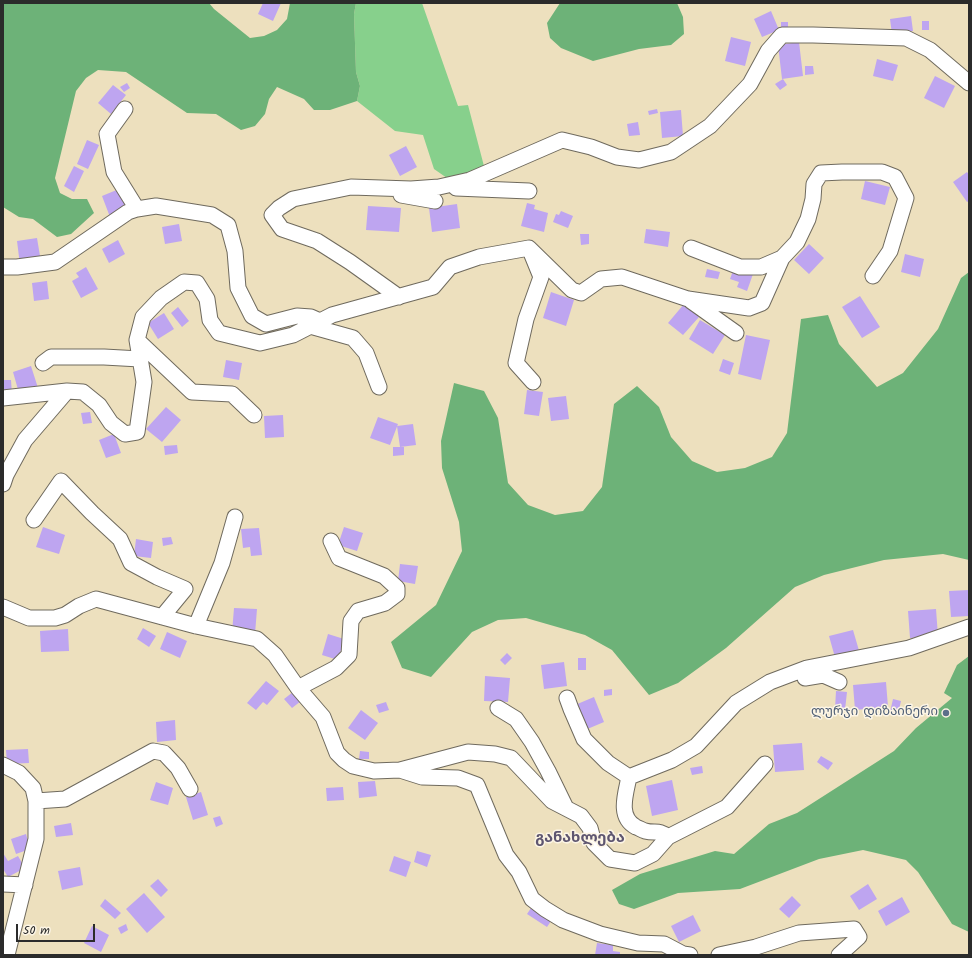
<!DOCTYPE html>
<meta charset="utf-8">
<style>
body{margin:0}
#map{position:relative;width:972px;height:958px;overflow:hidden;background:#ede0be;font-family:Kalam,sans-serif}
canvas{display:block}
.frame{position:absolute;inset:0;border:4px solid #2b2b2b;pointer-events:none}
.scale{position:absolute;left:16px;top:924px;width:79px;height:18px;box-sizing:border-box;border:2px solid #2b2b2b;border-top:0;padding-left:5px;font-size:12px;line-height:14px;white-space:nowrap;color:#2b2b2b;-webkit-text-stroke:3px #fcf5e5;paint-order:stroke}
</style>
<div id="map">
<canvas width="972" height="958"></canvas>
<div class="frame"></div>
<div class="scale">50 m</div>
</div>
<script>
const c = document.querySelector('canvas').getContext('2d');
c.lineJoin = 'round';
function fill(path, color) { c.fillStyle = color; c.fill(path, 'evenodd'); }
function strokePath(path, color, width, dash) { c.strokeStyle = color; c.lineWidth = width; c.lineCap = dash ? 'butt' : 'round'; c.setLineDash(dash || []); c.stroke(path); }
function label(font, color, halo, rows, align = 'center') {
  c.font = font + ' Kalam,"Noto Sans Georgian",sans-serif'; c.lineWidth = 3; c.setLineDash([]); c.textBaseline = 'middle'; c.strokeStyle = halo; c.fillStyle = color; for (const [text, x, y, turn = 0] of rows) {
    c.save(); c.translate(x, y); c.rotate((+turn || 0) * Math.PI / 180); c.textAlign = isNaN(turn) ? turn : align; if (halo) c.strokeText(text, 0, 0); c.fillText(text, 0, 0); c.restore();
  }
}
fill(new Path2D(`
 M356 3H422L458 106 468 105 490 189 470 194 434 169 423 135 395 131 357 101 360 86 356 72 354 14Z`), '#87d08c');
fill(new Path2D(`
 M3 3H209L214 9 250 38 264 36 277 30 287 19 290 3H356L354 14 356 72 360 86 357 101 330 110H314L304 99 277 87 269 99 265 114 255 126 241 130 216 114 187 113 126 72 98 70 86 78 76 91 55 178 60 193 72 199H87L94 213 71 234 57 237 33 219 19 217 3 207Z
 M560 3H677L683 17 684 34 671 45 639 49 593 61 561 48 550 38 547 23Z
 M969 272V560L943 554 884 560 824 575 795 587 726 648 678 683 649 695 612 650 585 635 526 618 498 620 472 632 431 677 402 668 391 642 436 605 462 551 459 522 442 468 441 441 454 383 484 391 498 418 508 483 528 505 555 515 583 511 602 487 614 404 637 386 659 407 671 437 692 461 717 472 745 468 772 457 787 433 801 319 828 315 839 344 877 387 903 373 938 329 961 278Z
 M969 656V932L952 924 918 872 906 860 863 850 819 859 740 889 678 893 634 909 619 904 612 890 640 874 715 851 734 854 769 824 797 813 894 751 916 728 952 698 944 693 957 665Z`), '#6db278');
fill(new Path2D(`
 M263 3H281L273 21 258 14Z
 M771 11 779 30 762 37 754 19Z
 M911 16 913 31 892 34 890 19Z
 M922 21H929V30H922Z
 M781 22H788V30H781Z
 M731 37 751 42 745 66 725 61Z
 M799 42 803 76 782 79 778 45Z
 M877 59 898 65 893 81 873 76Z
 M805 66H813L814 74 805 75Z
 M935 76 955 86 944 108 924 98Z
 M783 79 787 85 780 90 775 84Z
 M127 83 130 88 124 92 120 87Z
 M113 85 126 95 111 114 98 103Z
 M657 109 658 113 649 115 648 111Z
 M681 110 683 136 662 138 660 112Z
 M638 122 640 135 629 136 627 124Z
 M87 140 99 145 88 169 77 164Z
 M406 146 417 167 400 176 389 155Z
 M74 166 84 171 74 192 64 186Z
 M967 172 969 175V201L967 202 953 182Z
 M865 181 890 187 885 205 861 199Z
 M119 189 128 209 110 217 102 196Z
 M527 203 535 205 534 209 548 213 544 232 521 226Z
 M457 204 460 228 432 232 429 208Z
 M368 206 401 208 399 232 366 230Z
 M561 211 573 216 568 228 553 222 556 214 559 215Z
 M179 224 182 241 165 244 162 227Z
 M646 229 670 232 668 247 644 243Z
 M580 234H589V244L581 245Z
 M37 238 41 262 20 265 17 241Z
 M118 240 125 254 109 263 102 249Z
 M809 244 824 258 809 274 794 260Z
 M905 254 924 259 920 277 901 272Z
 M86 267 98 289 81 298 72 281 79 277 76 273Z
 M734 268 753 274 747 291 737 287 739 282 730 279Z
 M707 269 720 272 718 279 705 277Z
 M47 281 49 299 34 301 32 283Z
 M551 292 574 300 566 326 543 318Z
 M860 296 880 327 862 338 842 307Z
 M684 304 699 317 683 335 668 323Z
 M178 307 189 321 182 327 171 313Z
 M164 313 174 329 158 339 148 323Z
 M700 320 725 335 713 354 689 339Z
 M746 335 770 340 761 380 738 374Z
 M723 359 734 363 730 375 719 371Z
 M226 360 242 363 239 380 223 377Z
 M31 366 38 388 19 393 13 372Z
 M3 380H11L12 395 3 396Z
 M527 390 543 392 539 416 524 414Z
 M566 396 569 419 551 421 548 398Z
 M166 407 181 420 162 442 146 429Z
 M90 412 92 423 83 424 81 413Z
 M283 415 284 437 265 438 264 416Z
 M378 417 398 424 390 445 370 438Z
 M413 424 416 445 400 447 397 426Z
 M114 434 121 453 106 458 99 440Z
 M177 445 178 453 165 455 164 446Z
 M393 447H404V455L393 456Z
 M43 527 65 535 59 554 36 547Z
 M344 527 363 533 357 551 338 545Z
 M259 528 262 555 251 556 250 547 243 548 241 529Z
 M171 537 173 544 163 546 162 538Z
 M136 539 153 542 151 558 134 556Z
 M400 564 418 566 415 584 398 581Z
 M969 590V616L951 617 949 591Z
 M234 608 257 609 255 634 232 633Z
 M936 609 938 636 910 638 908 611Z
 M143 628 156 636 149 647 137 639Z
 M68 629 69 651 41 652 40 631Z
 M853 630 860 654 836 661 829 636Z
 M167 632 187 641 180 658 160 649Z
 M328 634 344 639 338 660 322 655Z
 M507 653 512 658 505 665 500 660Z
 M578 658H586V670H578Z
 M564 662 567 686 544 689 541 665Z
 M485 676 510 678 508 702 484 701Z
 M266 681 279 691 267 705 263 702 256 710 247 703Z
 M886 682 888 707 855 710 853 685Z
 M612 689V695L604 696V690Z
 M836 691 847 692 845 710 835 709Z
 M293 692 301 701 292 708 284 699Z
 M594 697 604 722 585 730 575 705Z
 M893 699 901 701 898 714 890 712Z
 M386 702 389 710 379 713 376 705Z
 M361 710 378 723 365 740 348 728Z
 M175 720 176 740 157 742 156 722Z
 M802 743 804 770 775 772 773 745Z
 M28 749 29 763 7 764 6 750Z
 M360 751 369 752V759H359Z
 M821 756 833 763 828 770 817 762Z
 M702 766 703 773 692 775 690 768Z
 M672 780 678 810 652 816 646 786Z
 M375 781 377 796 359 798 358 782Z
 M156 782 173 788 168 805 150 800Z
 M343 787 344 800 327 801 326 788Z
 M201 792 208 815 193 820 186 797Z
 M220 816 223 824 216 827 213 818Z
 M71 823 73 835 56 837 54 826Z
 M26 834 30 849 16 854 11 839Z
 M417 851 431 855 427 867 414 862Z
 M3 853 8 861 18 856 25 868 8 877 3 869Z
 M394 856 411 862 406 877 389 871Z
 M80 867 83 885 62 890 58 871Z
 M158 879 168 890 161 897 150 886Z
 M868 884 877 899 859 910 850 896Z
 M144 893 165 917 147 933 126 909Z
 M792 896 801 905 789 918 779 909Z
 M902 897 910 912 886 926 878 911Z
 M105 899 121 913 115 919 100 906Z
 M535 902 555 915 547 927 527 914Z
 M693 915 701 931 679 942 671 926Z
 M126 924 128 930 121 934 118 928Z
 M92 926 109 935 101 952 84 943Z
 M597 943 613 945V951L620 952V955H595Z`), '#bea5f0');
const minor = new Path2D(`
 M125 109 107 134 114 172 137 209
 M456 188 529 191
 M401 195 435 201
 M691 248 740 267H761L782 258 797 242 808 219 813 199 814 184 821 173 842 172H882L895 177 906 198 890 251 873 276
 M532 255 541 277 526 319 516 363 533 382
 M3 267H17L55 262 128 212 137 209 156 206 212 215 228 225 235 251 238 288 252 316 266 324 297 316 311 317 320 321
 M399 297 350 262 317 241 282 229 272 215 279 208 293 199 351 187 411 189 439 187 470 180 562 140 591 147 617 157 639 160 671 152 710 126 750 84 768 51 782 35H813L906 38 930 50 969 83
 M691 301 736 333
 M310 326 353 338 366 353 379 387
 M137 340 192 392 232 394 254 415
 M43 363 51 357H104L140 359
 M3 398 67 391
 M3 484 6 475 25 440 67 391 83 392 99 405 111 423 125 434 137 432 144 382 137 340 143 317 161 298 184 282 197 283 207 299 210 320 219 333 260 343 293 335 332 315 433 287 450 267 479 257 529 248 572 290 581 293 601 279 622 277 688 299 749 308 762 303 782 258
 M34 520 61 481 92 513 120 539 131 563 157 577 185 589 162 617
 M3 607 29 618H55L65 615 79 606 96 599 196 626 257 639 275 655 298 688 323 717 337 753 344 760 353 766 374 771 400 770 468 752 495 754 511 758 552 801 581 816 590 828 594 843 610 859 635 863 653 854 668 837 727 807 765 764
 M196 626 222 563 235 517
 M805 678 823 675 839 682
 M298 688 336 668 349 655 351 621 358 611 385 603 397 594V588L384 576 339 558 331 541
 M567 698 571 709 584 739 608 763 629 777
 M498 708 516 719 532 742 548 771 566 808
 M3 765 19 773 33 788 36 801V839L7 955
 M400 770 422 777 458 778 477 785 506 855 519 872 532 899 545 909 563 920 600 934 638 943 664 944 683 954 690 955
 M36 801 65 799 153 751 164 753 178 768 190 789
 M668 837C658 829 656 834 645 831 642 830 639 828 636 827 617 817 626 793 629 777L672 760 696 746 736 703 770 682 807 668 909 648 969 627
 M3 884 25 885
 M719 955 756 947 799 933 854 929 859 937 839 955`);
strokePath(minor, '#6f6a5e', 17);
strokePath(minor, '#fff', 15);
for (const [x, y, r, color] of [
 [946,713,4,"#5c6f8a"]
]) { const dot = new Path2D(); dot.arc(x, y, r, 0, 2 * Math.PI); c.fillStyle = color; c.fill(dot); strokePath(dot, '#fcf5e5', 1.5); }
label('13px', '#4e5e75', '#fcf5e5', [
 ["ლურჯი დიზაინერი",938,713]
], 'right');
label('bold 15px', '#5e5670', '#fcf5e5', [
 ["განახლება",580,839]
]);
</script>
